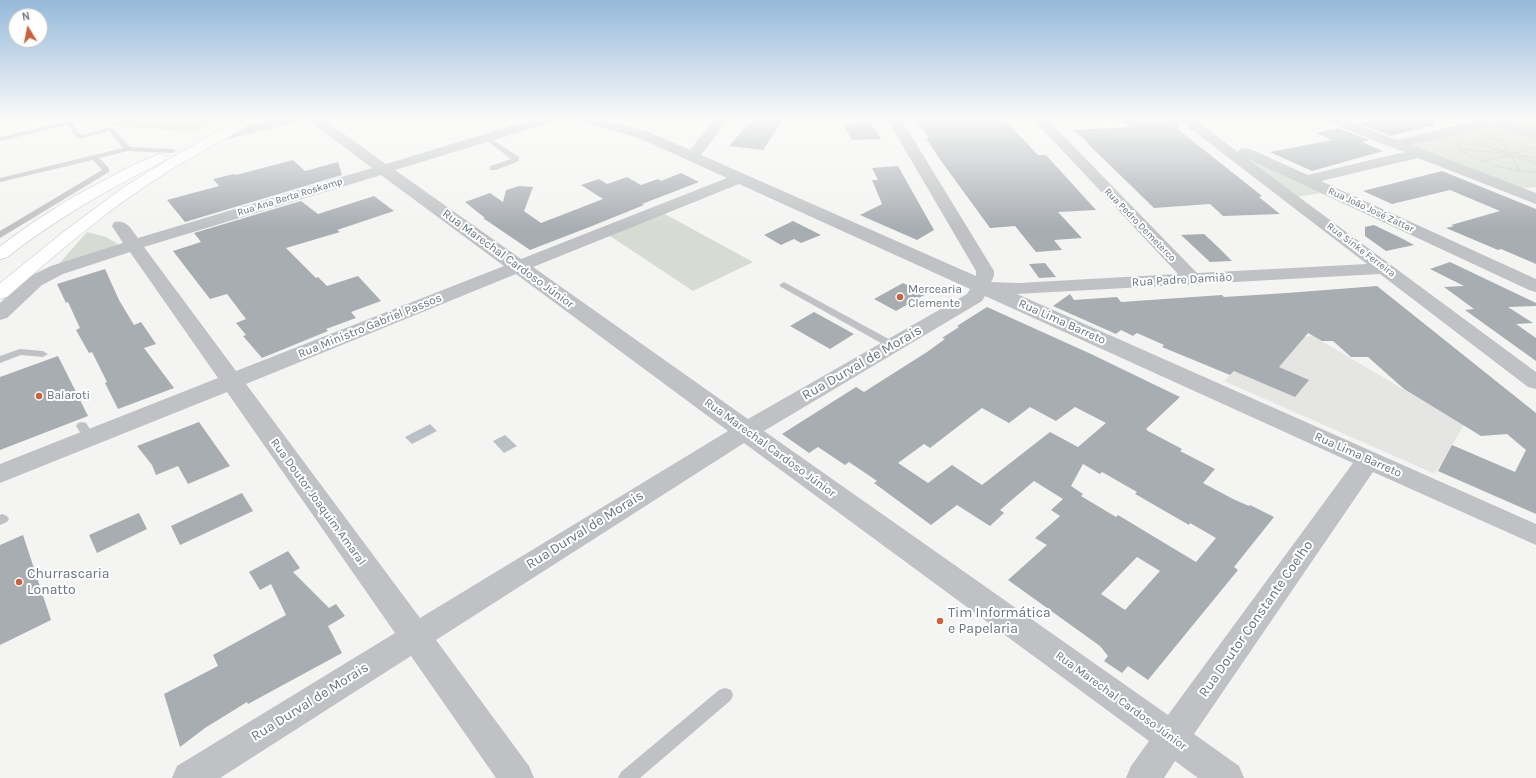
<!DOCTYPE html>
<meta charset="utf-8">
<style>
body{margin:0}
#map{position:relative;width:1536px;height:778px;overflow:hidden;background:#f4f5f2;font-family:Karla,sans-serif}
canvas{display:block}
.north{position:absolute;left:8px;top:8px;width:40px;height:40px;box-sizing:border-box;background:#fff;border:1px solid #c3c7cb;border-radius:50%;rotate:350deg;font-size:11px;font-weight:700;line-height:16px;text-align:center;color:#68737e}
.north::after{content:'';display:block;margin:auto;width:14px;height:18px;background:#cb623b;clip-path:polygon(50% 0,100% 100%,50% 72%,0 100%)}
</style>
<div id="map">
<canvas width="1536" height="778"></canvas>
<div class="north">N</div>
</div>
<script>
const c = document.querySelector('canvas').getContext('2d');
c.lineJoin = 'round';
function fill(path, color) { c.fillStyle = color; c.fill(path, 'evenodd'); }
function strokePath(path, color, width, dash) { c.strokeStyle = color; c.lineWidth = width; c.lineCap = dash ? 'butt' : 'round'; c.setLineDash(dash || []); c.stroke(path); }
function label(font, color, halo, rows, align = 'center') {
  c.font = font + ' Karla,sans-serif'; c.lineWidth = 4; c.setLineDash([]); c.textBaseline = 'middle'; c.strokeStyle = halo; c.fillStyle = color; for (const [text, x, y, turn = 0] of rows) {
    c.save(); c.translate(x, y); c.rotate((+turn || 0) * Math.PI / 180); c.textAlign = isNaN(turn) ? turn : align; if (halo) c.strokeText(text, 0, 0); c.fillText(text, 0, 0); c.restore();
  }
}
fill(new Path2D(`
 M1313 336 1464 425 1435 474 1224 381 1265 339Z`), '#e5e6e4');
fill(new Path2D(`
 M50 119H219L195 132 52 121Z
 M1517 119H1536V133L1504 122Z
 M1491 125H1497L1536 137V187L1521 188 1412 146 1414 144Z
 M1250 158 1328 192 1296 197 1243 159Z
 M661 212 753 262 693 291 607 234Z
 M87 232 106 237 118 244 112 249 56 267Z`), '#d6dbd3');
fill(new Path2D(`
 M430 424 437 431 412 444 405 437Z
 M505 435 517 446 504 453 493 441Z`), '#bac1c6');
fill(new Path2D(`
 M753 119H783L763 150 729 146Z
 M915 119H1004L1038 155H1046L1096 210 1058 212 1082 238 1054 240 1062 250 1036 252 1015 226 990 228 939 158 926 138H929Z
 M1167 119H1177L1179 122V130L1262 196 1259 197 1280 214 1223 216 1210 204 1154 208 1086 142H1088L1073 130 1129 127 1132 124 1163 122Z
 M1376 119H1434L1435 125 1390 136 1359 123Z
 M871 123 881 139 852 140 843 124Z
 M1338 128 1370 140 1362 142 1383 151 1312 171 1270 152 1332 140 1316 133Z
 M293 160 305 171 338 162 342 175 185 222 167 200 219 186 213 179 234 174 236 175Z
 M898 166 934 230 917 240 860 215 882 204 872 180H878L872 168Z
 M1442 171 1536 209V264L1501 249 1498 250 1446 228 1454 226 1451 225 1500 211 1450 190 1392 204 1363 191Z
 M681 173 699 182 642 204 644 205 592 226 530 250 483 218H485L465 202 490 193 503 202 506 190 519 186 533 187 524 211 541 223 603 199 581 185 599 179 607 184 627 177 641 185 658 179 661 181Z
 M374 196 394 211 337 230 340 232 286 248 316 278 318 277 327 286 358 276 381 301 351 312 356 318 326 329 328 331 262 358 243 336 246 335 236 323 246 319 227 294 210 299 173 251 201 242 194 233 301 201 318 214Z
 M793 221 821 235 801 243 794 239 781 245 764 235Z
 M1374 225 1401 238 1414 245 1386 251 1365 236V227Z
 M1204 234 1219 248 1232 261 1210 262 1181 235Z
 M1450 262 1536 303V306L1508 307 1533 323 1516 324 1536 338V361L1465 310 1474 309 1444 287 1464 286 1430 269Z
 M1045 263 1056 277 1039 278 1029 264Z
 M105 269 119 300 134 325 141 322 156 344 144 348 174 388 118 409 105 383 107 382 92 352 89 353 76 330 80 328 68 302 66 303 57 284Z
 M903 283 926 294 896 311 874 299Z
 M1377 286 1536 413V514L1438 471 1452 445 1515 472 1526 450 1507 434 1481 436 1404 389 1368 357H1351L1333 341H1322L1308 333 1279 367 1309 380 1295 397 1234 371 1230 375 1162 347 1164 345 1137 333 1133 336 1121 330 1116 334 1053 306 1070 294 1074 300 1117 297 1121 302 1222 295 1224 297 1287 293Z
 M987 307 1091 354 1180 397 1146 429 1148 431 1182 449 1180 451 1215 469 1203 483 1233 499 1249 506 1250 505 1274 517 1234 567 1238 570 1148 680 1128 666 1122 673 1104 661 1108 656 1100 646 1008 580 1047 545 1035 538 1060 516 1051 510 1063 499 1034 481 1000 510 1004 513 990 526 957 505 931 525 874 483 877 481 849 462 845 465 818 447 809 453 782 434 856 387 864 392 927 352 945 339 942 338 959 327 957 326ZM1030 407 1056 421 1075 407 1106 423 1078 447 1050 432 982 485 952 465 928 483 898 463 924 444 930 448 982 408 1009 423ZM1083 464 1100 474 1102 472 1137 492 1135 494 1137 495 1189 525 1190 523 1216 538 1196 562 1118 515 1116 517 1081 496 1083 494 1071 486ZM1137 557 1160 571 1125 610 1101 594Z
 M814 312 854 334 830 349 790 326Z
 M58 356 88 416 0 450V377Z
 M199 422 230 466 188 484 178 466 156 475 152 465 137 446Z
 M242 493 253 511 180 545 171 526Z
 M139 513 147 529 97 553 89 535Z
 M23 535 51 620 0 645V545Z
 M288 551 300 568 293 572 329 608 336 604 345 616 328 626 342 653 248 704 247 702 205 728 180 747 164 694 218 666 213 655 286 615 271 584 260 590 249 572Z`), '#a8adb2');
const secondary = new Path2D(`
 M240 119H257L255 122C221 141 187 159 155 180 102 214 54 256 7 297L0 299V283L67 229 124 187 169 159Z`);
const trunk = new Path2D(`
 M159 154 164 155 166 158 164 161C108 189 55 220 6 258L0 259V246L32 223 71 198 133 165Z`);
strokePath(secondary, '#b3b7bb', 1);
strokePath(trunk, '#b2b4b7', 1);
strokePath(new Path2D(`
 M1485 138 1506 140
 M1499 140 1507 150
 M1471 141 1505 153
 M1461 142 1459 147 1462 151 1474 158
 M1461 149 1499 153
 M1502 151 1516 153 1521 156C1513 159 1506 157 1499 153Z
 M1505 153H1512L1515 156 1507 155Z
 M1515 153 1534 148
 M1521 156 1536 158
 M1512 158 1520 171
 M1519 158 1536 163
 M1480 162 1505 156
 M1493 165 1520 171 1536 172`), '#b8babc', 1.5, [1.5, 1.5]);
fill(new Path2D(`
 M1166 119 1163 121 1130 123V125L1128 126 1121 121 1124 119Z
 M69 121 71 122 81 135 111 127 113 128 130 147 172 149 176 151 172 153 128 151 99 158 109 168V172L0 238V231L102 170 93 160 0 182V178L123 148 109 131 79 139 77 138 67 125 0 141V137Z
 M487 136 519 157V161L496 170H490V166L511 159 485 139V137Z
 M784 282 896 343 897 345 896 347H888L781 287 779 285Z
 M20 349 43 351 48 354 43 357 21 355 0 363V356Z
 M82 422 86 423 96 438 94 441H86L76 426 78 423Z
 M2 514 7 516 9 519 7 522 0 525V515Z
 M725 688 731 690 733 695 731 700 640 778H618L621 772 719 690Z`), '#bfc1c4');
fill(new Path2D(`
 M276 119H299L297 122 215 142 210 141 208 138 210 135Z
 M307 119H323L386 164 534 119H555L553 122 395 170 521 259 727 178 639 138 581 122 579 119H601L649 132 690 150 715 119H729L701 155 976 276V271L887 119H901L994 271V276L991 282 1019 283 1178 274 1033 119H1047L1197 273 1367 264 1178 119H1194L1238 152 1240 149 1245 148 1250 149 1308 175 1404 152 1327 122 1325 119H1344L1397 140 1482 119H1509L1507 121 1536 130V139L1494 125 1411 145 1536 193V204L1418 158 1321 181 1536 279V292L1529 290 1246 158 1536 372V389L1528 387 1380 274 1017 294 1536 524V545L1373 472 1194 734 1239 766 1244 778H1198L1175 761 1164 778H1126L1131 766 1149 741 744 443 436 640 529 766 534 778H496L411 656 220 778H172L177 766 395 633 227 392 0 483V464L218 378 130 252 63 274 42 285 7 318 0 320V303L28 277 51 266 123 243 112 226 114 222C127 219 131 229 138 238L372 168ZM381 175 504 266 236 371 144 247ZM739 184 970 289 967 294 748 419 533 267ZM516 274 728 431 420 618 246 384ZM985 296 1353 463 1168 715 764 431 982 301Z`), '#bfc1c4');
fill(secondary, '#fff');
fill(trunk, '#fff');
const sky = c.createLinearGradient(0, 0, 0, 228);
sky.addColorStop(0, '#95b9da');
sky.addColorStop(0.52, '#fafaf9');
sky.addColorStop(1, '#fafaf900');
c.fillStyle = sky;
c.fillRect(0, 0, 1536, 228);
for (const [x, y, r, color] of [
 [900,297,4,"#cb623b"],
 [39,396,4,"#cb623b"],
 [19,582,4,"#cb623b"],
 [940,621,4,"#cb623b"]
]) { const dot = new Path2D(); dot.arc(x, y, r, 0, 2 * Math.PI); c.fillStyle = color; c.fill(dot); strokePath(dot, '#fff', 1.5); }
label('10px', '#68737e', '#fff', [
 ["Rua Ana Berta Roskamp",290,197,-17],
 ["Rua João José Zattar",1371,210,25],
 ["Rua Pedro Demeterco",1140,225,46],
 ["Rua Sinke Ferreira",1361,250,37]
]);
label('12px', '#68737e', '#fff', [
 ["Rua Marechal Cardoso Júnior",508,259,36],
 ["Rua Padre Damião",1182,280,-3],
 ["Rua Lima Barreto",1062,322,24],
 ["Rua Ministro Gabriel Passos",370,326,-22],
 ["Rua Marechal Cardoso Júnior",770,448,36],
 ["Rua Lima Barreto",1358,455,24],
 ["Rua Doutor Joaquim Amaral",318,502,54],
 ["Rua Marechal Cardoso Júnior",1121,701,36]
]);
label('12px', '#68737e', '#fff', [
 ["Mercearia",908,290],
 ["Clemente",908,304],
 ["Balaroti",47,396]
], 'left');
label('14px', '#68737e', '#fff', [
 ["Rua Durval de Morais",862,363,-30],
 ["Rua Durval de Morais",585,530,-32],
 ["Rua Doutor Constante Coelho",1256,619,-55],
 ["Rua Durval de Morais",310,702,-32]
]);
label('14px', '#68737e', '#fff', [
 ["Churrascaria",27,574],
 ["Lonatto",27,590],
 ["Tim Informática",948,613],
 ["e Papelaria",948,629]
], 'left');
</script>
